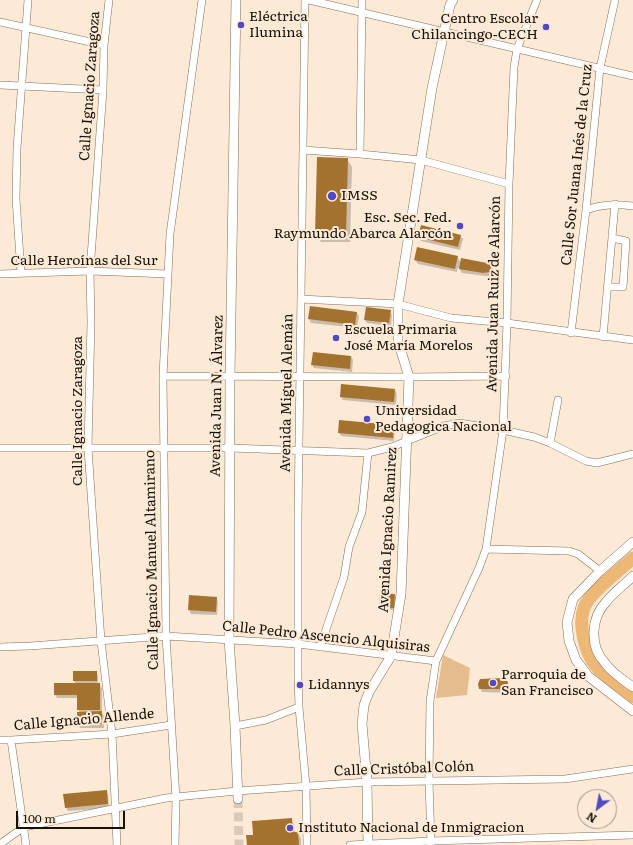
<!DOCTYPE html>
<meta charset="utf-8">
<style>
body{margin:0}
#map{position:relative;width:633px;height:845px;overflow:hidden;background:#fdead6;font-family:Literata,serif}
canvas{display:block}
.north{position:absolute;left:577px;top:789px;width:40px;height:40px;box-sizing:border-box;background:#fdead6;border:1px solid #a29384;border-radius:50%;rotate:212deg;font-size:11px;font-weight:700;line-height:16px;text-align:center;color:#191108}
.north::after{content:'';display:block;margin:auto;width:14px;height:18px;background:#5249c0;clip-path:polygon(50% 0,100% 100%,50% 72%,0 100%)}
.scale{position:absolute;left:16px;top:811px;width:109px;height:18px;box-sizing:border-box;border:2px solid #191108;border-top:0;padding-left:5px;font-size:12px;line-height:14px;white-space:nowrap;color:#191108;-webkit-text-stroke:3px #fdead6;paint-order:stroke}
</style>
<div id="map">
<canvas width="633" height="845"></canvas>
<div class="north">N</div>
<div class="scale">100 m</div>
</div>
<script>
const c = document.querySelector('canvas').getContext('2d');
c.lineJoin = 'round';
function fill(path, color) { c.fillStyle = color; c.fill(path, 'evenodd'); }
function strokePath(path, color, width, dash) { c.strokeStyle = color; c.lineWidth = width; c.lineCap = dash ? 'butt' : 'round'; c.setLineDash(dash || []); c.stroke(path); }
function label(font, color, halo, rows, align = 'center') {
  c.font = font + ' Literata,serif'; c.lineWidth = 4; c.setLineDash([]); c.textBaseline = 'middle'; c.strokeStyle = halo; c.fillStyle = color; for (const [text, x, y, turn = 0] of rows) {
    c.save(); c.translate(x, y); c.rotate((+turn || 0) * Math.PI / 180); c.textAlign = isNaN(turn) ? turn : align; if (halo) c.strokeText(text, 0, 0); c.fillText(text, 0, 0); c.restore();
  }
}
fill(new Path2D(`
 M443 655 470 668 467 695 436 698Z`), '#e5bc8d');
fill(new Path2D(`
 M347 159 352 167 350 242H321L316 234Z
 M460 236 463 239 460 250 421 241 419 237Z
 M457 256 461 263 491 265 493 268 492 276H486L462 273 458 267 457 272 418 264 415 260Z
 M311 307 356 312 359 316 357 328 311 323 309 319Z
 M390 311 392 315 391 326 367 323 365 320Z
 M351 356 353 360 352 372 314 368 312 365Z
 M395 390 397 394 396 405 343 400 341 397Z
 M393 426 395 430 394 441 341 436 339 432Z
 M395 595 396 598 395 610 381 609 380 607Z
 M190 596 216 598 218 602 217 615 191 614 189 610Z
 M96 672 98 676V684L102 688V713L104 716V728H80L78 724 80 713 78 709V698H57L55 694 76 684 74 681Z
 M507 683 510 687 509 693 482 692 480 688Z
 M106 791 108 795 109 808 68 811 66 807Z
 M291 820 294 825 295 833H298L301 838V845H248L254 836Z`), '#0003');
strokePath(new Path2D(`
 M633 558C621 569 588 594 584 608 578 624 585 653 596 666 604 676 623 689 633 697`), '#edb776', 13);
fill(new Path2D(`
 M317 157 348 158 346 235 315 234Z
 M421 225 461 235 458 247 418 237Z
 M417 247 458 256 455 269 414 260Z
 M461 258 492 264 490 272 483 273 459 269Z
 M310 306 357 312 355 325 308 319Z
 M366 307 391 310 389 323 364 320Z
 M313 352 351 356 350 369 311 365Z
 M341 384 395 389 394 402 340 397Z
 M339 420 394 425 393 438 338 433Z
 M380 593 395 594 394 608 379 607Z
 M189 595 217 597 216 612 188 610Z
 M73 671H97V681H73Z
 M503 678 508 682 507 689H479L478 684 480 679Z
 M54 683H100V710H77V695H54Z
 M102 711V724L77 725V712Z
 M107 790 108 804 65 808 63 794Z
 M292 818 293 832H298L299 845H247L246 835H253L252 821Z`), '#a4722f');
strokePath(new Path2D(`
 M238 799 239 845`), '#dbc9b7', 9, [9, 4.5]);
const minor = new Path2D(`
 M109 0 104 45 103 90 90 271 91 322 88 448 101 641 112 734 117 845
 M305 0 298 517V677L299 707 306 786 307 845
 M309 0 633 76
 M0 22 104 45
 M0 85 103 90
 M303 150 360 154 421 160 509 184
 M360 154 362 0
 M586 210C602 204 616 204 633 206
 M21 273 16 199 17 148 28 0
 M0 274 90 271 168 274
 M607 287H623L626 241 612 238
 M301 299 398 304 451 318 507 323 633 340
 M571 333 586 210 600 68 615 0
 M603 337 615 204
 M163 376 409 377 506 376
 M550 443 558 400
 M0 448H230L368 453 392 447 444 426 459 423 503 430 534 437 550 443 586 461 597 463 633 454
 M486 549 569 551 578 554 600 571
 M0 647 30 646 166 636 298 644 436 661
 M320 647 344 577 349 547 362 512 368 453
 M235 726 266 720 299 707
 M0 740H11L112 734 171 725
 M11 740 26 845
 M0 844 24 827 166 798 237 791 367 782 565 779 633 769
 M175 845 176 798 166 636 163 376 170 234 202 0
 M350 845 431 841 633 835
 M431 845 429 780 430 701 436 661 479 568 486 549 503 430 507 323 509 184 514 67 517 49 537 0`);
const major = new Path2D(`
 M236 0 230 377 229 639 235 726 238 799
 M633 542 600 571 573 599 567 622 569 641 576 660 588 676 633 711
 M633 576C624 585 614 592 606 602 591 618 589 646 605 663 612 673 623 680 633 687
 M368 845 367 782 362 724 364 705 369 692 391 656 401 594 409 377 398 341V304L432 88 450 5 453 0`);
strokePath(minor, '#816d55', 8);
strokePath(major, '#816d55', 10);
strokePath(minor, '#fff', 7);
strokePath(major, '#fff', 9);
for (const [x, y, r, color] of [
 [241,25,4,"#5249c0"],
 [546,27,4,"#5249c0"],
 [332,196,5,"#5249c0"],
 [460,226,4,"#5249c0"],
 [336,338,4,"#5249c0"],
 [367,419,4,"#5249c0"],
 [493,683,4,"#5249c0"],
 [300,685,4,"#5249c0"],
 [290,828,4,"#5249c0"]
]) { const dot = new Path2D(); dot.arc(x, y, r, 0, 2 * Math.PI); c.fillStyle = color; c.fill(dot); strokePath(dot, '#fdead6', 1.5); }
label('14px', '#191108', '#fdead6', [
 ["Eléctrica",249,17],
 ["Ilumina",249,33],
 ["Centro Escolar",538,19,"right"],
 ["Chilancingo-CECH",538,35,"right"],
 ["IMSS",341,196],
 ["Esc. Sec. Fed.",452,218,"right"],
 ["Raymundo Abarca Alarcón",452,234,"right"],
 ["Escuela Primaria",344,330],
 ["José María Morelos",344,346],
 ["Universidad",375,411],
 ["Pedagogica Nacional",375,427],
 ["Parroquia de",501,675],
 ["San Francisco",501,691],
 ["Lidannys",308,685],
 ["Instituto Nacional de Inmigracion",298,828]
], 'left');
label('14px', '#191108', '#fdead6', [
 ["Calle Ignacio Zaragoza",90,86,-86],
 ["Calle Sor Juana Inés de la Cruz",577,165,-84],
 ["Calle Heroínas del Sur",84,261],
 ["Avenida Juan Ruiz de Alarcón",494,294,-89],
 ["Avenida Miguel Alemán",287,393,-89],
 ["Avenida Juan N. Álvarez",217,396,-89],
 ["Calle Ignacio Zaragoza",78,411,-90],
 ["Avenida Ignacio Ramirez",388,530,-87],
 ["Calle Ignacio Manuel Altamirano",152,560,-91],
 ["Calle Pedro Ascencio Alquisiras",326,637,6],
 ["Calle Ignacio Allende",84,720,-5],
 ["Calle Cristóbal Colón",404,769,-2]
]);
</script>
